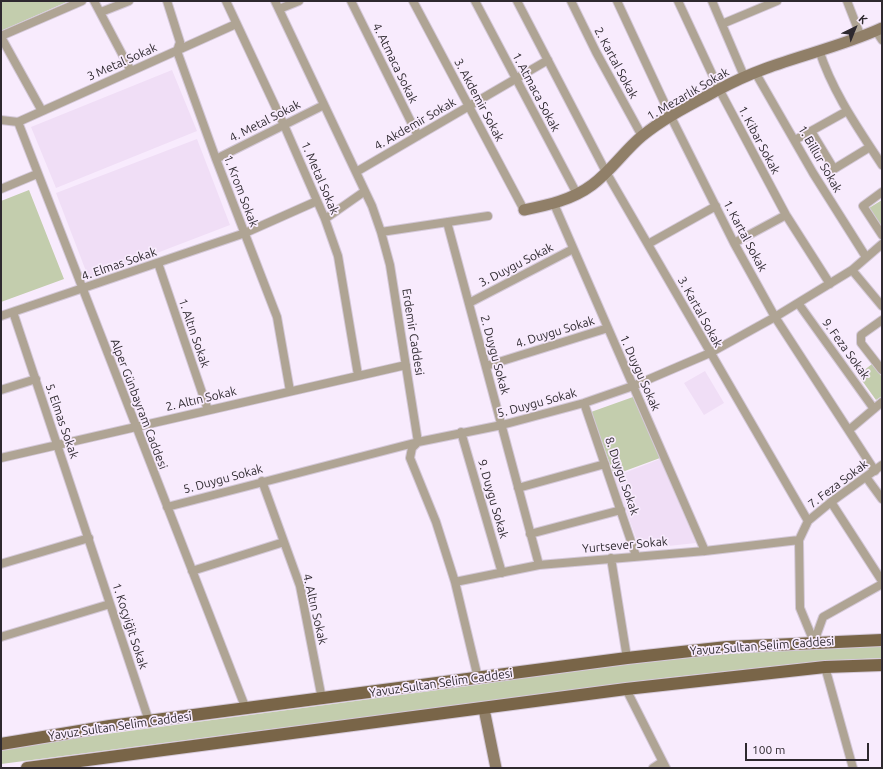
<!DOCTYPE html>
<meta charset="utf-8">
<style>
body{margin:0}
#map{position:relative;width:883px;height:769px;overflow:hidden;background:#f8ebfd;font-family:Ubuntu,sans-serif}
canvas{display:block}
.frame{position:absolute;inset:0;border:2px solid #2e292f;pointer-events:none}
.north{position:absolute;left:835px;top:8px;width:40px;height:40px;-webkit-text-stroke:3px #f8ebfd;paint-order:stroke;rotate:43deg;font-size:11px;font-weight:700;line-height:16px;text-align:center;color:#2e292f}
.north::after{content:'';display:block;margin:auto;width:14px;height:18px;background:#2e292f;clip-path:polygon(50% 0,100% 100%,50% 72%,0 100%)}
.scale{position:absolute;left:745px;top:743px;width:124px;height:18px;box-sizing:border-box;border:2px solid #2e292f;border-top:0;padding-left:5px;font-size:12px;line-height:14px;white-space:nowrap;color:#2e292f;-webkit-text-stroke:3px #f8ebfd;paint-order:stroke}
</style>
<div id="map">
<canvas width="883" height="769"></canvas>
<div class="frame"></div>
<div class="north">K</div>
<div class="scale">100 m</div>
</div>
<script>
const c = document.querySelector('canvas').getContext('2d');
c.lineJoin = 'round';
function fill(path, color) { c.fillStyle = color; c.fill(path, 'evenodd'); }
function strokePath(path, color, width, dash) { c.strokeStyle = color; c.lineWidth = width; c.lineCap = dash ? 'butt' : 'round'; c.setLineDash(dash || []); c.stroke(path); }
function label(font, color, halo, rows, align = 'center') {
  c.font = font + ' Ubuntu,sans-serif'; c.lineWidth = 3.5; c.setLineDash([]); c.textBaseline = 'middle'; c.strokeStyle = halo; c.fillStyle = color; for (const [text, x, y, turn = 0] of rows) {
    c.save(); c.translate(x, y); c.rotate((+turn || 0) * Math.PI / 180); c.textAlign = isNaN(turn) ? turn : align; if (halo) c.strokeText(text, 0, 0); c.fillText(text, 0, 0); c.restore();
  }
}
fill(new Path2D(`
 M172 70 197 131 56 188 31 127Z
 M197 139 230 225 89 279 56 193Z
 M705 371 724 403 704 415 684 383Z
 M660 459 696 543 640 549 614 477Z`), '#f0def6');
fill(new Path2D(`
 M1 1H69L1 31Z
 M29 190 64 279 1 302V201Z
 M882 200V227L869 208Z
 M872 364 882 377V396L876 400 858 375Z
 M633 397 660 458 614 475 591 412Z
 M882 646V658L822 661 664 678 480 704 279 728 1 764V748L476 685 590 668 754 651Z`), '#c3cdad');
const street = new Path2D(`
 M94 1 131 71
 M167 1 180 42 177 51 216 159 277 317 290 391
 M226 1 284 125 325 219 338 256 358 375
 M275 1 372 206 381 232 390 265 418 442 412 448 410 458 436 522 455 582 478 678
 M351 1 418 136
 M413 1 524 210
 M475 1 577 194
 M517 1 606 172 808 521 799 540 800 608 814 642
 M571 1 596 52 642 136
 M617 1 671 117 734 243 775 317 875 471
 M678 1 719 89 786 215 830 284
 M712 1 744 76
 M847 1 861 37
 M279 9 299 1
 M101 12 129 1
 M722 24 777 1
 M876 31 882 40
 M1 36 82 1
 M1 37 42 111
 M819 50C833 93 858 128 882 165
 M755 72 813 173 866 257
 M1 120 18 122 246 709
 M18 122 236 24
 M811 131 834 169 870 147
 M795 140 847 111
 M216 159 324 105
 M356 172 548 60
 M1 189 37 174
 M882 192 863 206 882 235
 M554 204 705 551
 M325 219 365 191
 M447 222 539 565
 M381 232 488 216
 M734 243 786 215
 M648 244 716 206
 M158 263 208 410
 M852 270 882 306
 M469 303 573 249
 M798 303 874 409
 M13 312 149 721
 M1 316 245 233 317 201
 M882 320 861 335V343L882 370
 M486 366 608 328
 M1 390 36 379
 M584 403 636 556
 M849 430 882 402
 M461 432 502 573
 M1 458 406 365
 M866 477 882 499
 M262 481 300 586 322 699
 M518 488 605 464
 M831 502 882 581
 M167 507 418 442 502 425 584 403 633 386 710 353 775 317 852 270 882 244
 M808 521 831 502 882 465
 M530 534 621 510
 M611 558 627 658
 M1 564 89 538
 M192 571 284 542
 M455 582 539 565 705 551 799 540
 M1 637 110 604
 M814 642 823 617 882 584
 M825 667 853 768
 M626 689 666 768
 M653 768 662 762`);
const secondary = new Path2D(`
 M524 210C548 205 572 200 592 185 611 171 624 151 642 136 665 117 694 103 720 89 772 60 830 52 882 28
 M484 709 496 768`);
const primary = new Path2D(`
 M1 744 110 726 627 658 727 647 882 640
 M27 768 626 689 825 667 882 665`);
strokePath(street, '#d4c8d8', 10);
strokePath(secondary, '#d4c8d8', 13);
strokePath(primary, '#d4c8d8', 14);
strokePath(street, '#afa494', 8);
strokePath(secondary, '#907f68', 11);
strokePath(primary, '#796548', 12);
label('12px', '#2e292f', '#f8ebfd', [
 ["3 Metal Sokak",122,62,-24],
 ["4. Atmaca Sokak",395,63,64],
 ["2. Kartal Sokak",616,63,62],
 ["1. Atmaca Sokak",536,92,62],
 ["1. Mezarlık Sokak",688,94,-30],
 ["3. Akdemir Sokak",479,100,62],
 ["4. Metal Sokak",265,121,-27],
 ["4. Akdemir Sokak",415,124,-30],
 ["1. Kibar Sokak",759,140,62],
 ["1. Billur Sokak",820,159,60],
 ["1. Metal Sokak",320,178,67],
 ["1. Krom Sokak",241,191,69],
 ["1. Kartal Sokak",745,236,62],
 ["4. Elmas Sokak",119,264,-19],
 ["3. Duygu Sokak",516,265,-27],
 ["3. Kartal Sokak",700,312,61],
 ["Erdemir Caddesi",413,332,81],
 ["4. Duygu Sokak",555,332,-17],
 ["1. Altın Sokak",194,333,71],
 ["9. Feza Sokak",846,349,54],
 ["2. Duygu Sokak",495,355,75],
 ["1. Duygu Sokak",640,373,66],
 ["2. Altın Sokak",201,399,-13],
 ["5. Duygu Sokak",537,403,-15],
 ["Alper Günbayram Caddesi",139,404,69],
 ["5. Elmas Sokak",62,421,71],
 ["8. Duygu Sokak",622,476,71],
 ["5. Duygu Sokak",223,479,-15],
 ["7. Feza Sokak",838,484,-37],
 ["9. Duygu Sokak",493,499,74],
 ["Yurtsever Sokak",625,545,-5],
 ["4. Altın Sokak",315,609,77],
 ["1. Koçyiğit Sokak",130,626,72],
 ["Yavuz Sultan Selim Caddesi",762,646,-4],
 ["Yavuz Sultan Selim Caddesi",441,683,-8],
 ["Yavuz Sultan Selim Caddesi",120,726,-8]
]);
</script>
